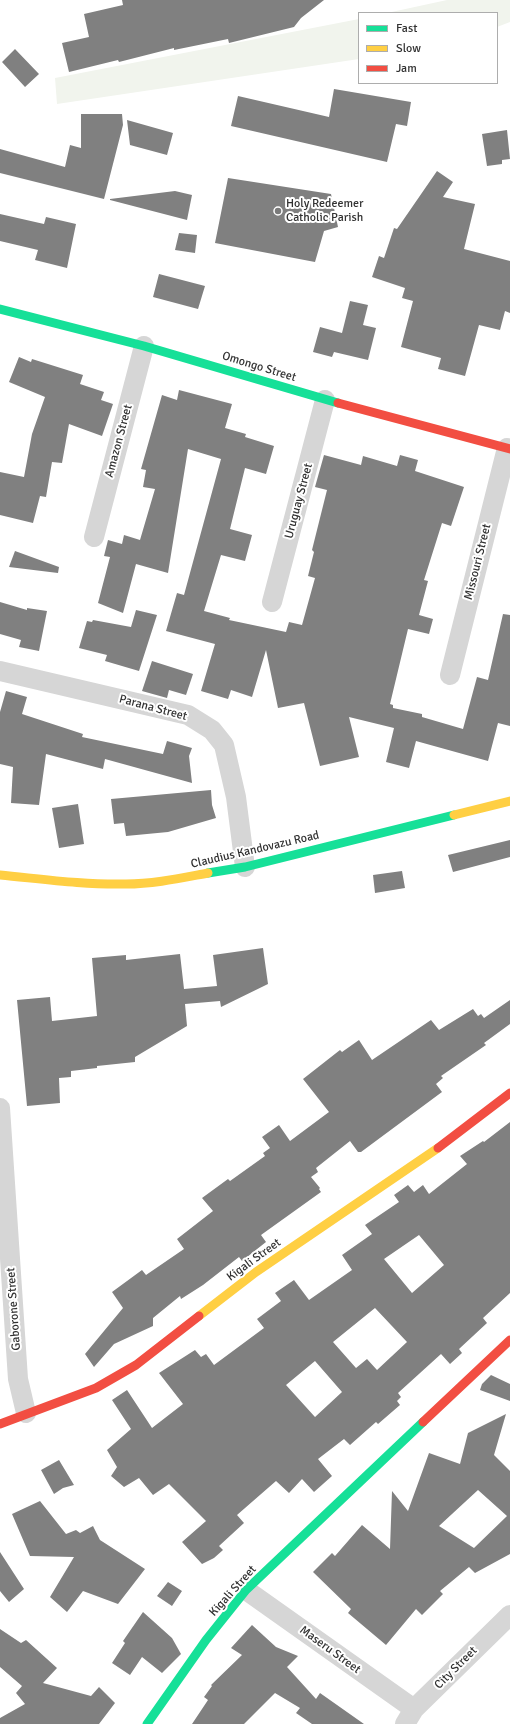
<!DOCTYPE html>
<style>
body{margin:0}
#map{position:relative;width:510px;height:1724px;overflow:hidden;background:#fff;font-family:Signika,sans-serif}
canvas{display:block}
.legend{position:absolute;left:358px;top:12px;width:140px;height:72px;box-sizing:border-box;background:#fff;border:1px solid #adadad;margin:0;padding:5px 7px;list-style:none;font-size:12px;color:#323232}
.legend li{display:flex;align-items:center;gap:8px;height:20px}
.legend b{width:20px;border:1px solid #adadad}
</style>
<div id="map">
<canvas width="510" height="1724"></canvas>
<ul class="legend">
<li><b style="height:5px;background:#16e098"></b>Fast</li>
<li><b style="height:5px;background:#ffcf43"></b>Slow</li>
<li><b style="height:5px;background:#f24e42"></b>Jam</li>
</ul>
</div>
<script>
const c = document.querySelector('canvas').getContext('2d');
c.lineJoin = 'round';
function fill(path, color) { c.fillStyle = color; c.fill(path, 'evenodd'); }
function strokePath(path, color, width, dash) { c.strokeStyle = color; c.lineWidth = width; c.lineCap = dash ? 'butt' : 'round'; c.setLineDash(dash || []); c.stroke(path); }
function label(font, color, halo, rows, align = 'center') {
  c.font = font + ' Signika,sans-serif'; c.lineWidth = 4; c.setLineDash([]); c.textBaseline = 'middle'; c.strokeStyle = halo; c.fillStyle = color; for (const [text, x, y, turn = 0] of rows) {
    c.save(); c.translate(x, y); c.rotate((+turn || 0) * Math.PI / 180); c.textAlign = isNaN(turn) ? turn : align; if (halo) c.strokeText(text, 0, 0); c.fillText(text, 0, 0); c.restore();
  }
}
fill(new Path2D(`
 M447 0H510V22L497 27V13H387Z
 M359 19V59L57 104 55 78Z`), '#f1f4ed');
fill(new Path2D(`
 M122 0H324L301 18 294 27 229 43 228 39 174 50V48L119 62 118 60 69 72 62 43 89 37 84 14 123 5Z
 M15 49 39 74 25 87 2 62Z
 M334 89 411 102 407 126 396 124 387 162 231 126 238 96 329 117Z
 M81 114H122L123 125 104 199 0 173V149L65 167 70 145 81 148Z
 M127 120 173 133 167 155 130 145Z
 M507 130 510 159 502 160V164L487 166 482 134Z
 M437 171 453 182 443 197 475 204 464 249 510 261V313L505 311 500 330 479 325 465 376 438 369 441 358 401 347 413 301 402 298 405 288 372 277 379 256 384 258 394 228 397 229Z
 M228 178 331 194 338 227 324 231 315 262 215 243Z
 M175 191 192 195 187 220 110 200V199Z
 M0 214 44 224 46 217 76 224 67 268 35 260 38 250 0 241Z
 M179 233 197 235 195 253 175 250Z
 M159 274 205 286 198 309 153 297Z
 M350 301 368 305 363 325 376 328 368 360 334 352 332 357 313 352 320 327 342 333Z
 M19 357 31 362 32 359 83 375 80 384 104 392 101 400 113 404 102 436 69 424 62 463 52 462 46 497 40 496 33 523 0 515V472L24 477 32 434 45 397 9 382Z
 M179 390 232 404 225 428 246 434 245 437 274 446 266 474 245 468 230 529 252 535 245 561 221 555 204 611 230 618 229 620 286 632 289 622 302 625 315 578 308 576 314 552 312 550 327 490 315 487 324 455 361 465 363 456 397 466 400 455 418 460 415 471 464 487 451 526 442 523 424 580 428 581 419 615 433 619 429 634 408 629 390 704 393 705V708L422 714V717L463 729 477 677 488 680 503 614 510 615V726L498 723 488 761 416 741 409 768 386 762 394 728 349 717 359 757 320 766 304 703 278 708 266 650 252 697 231 690 228 699 201 691 215 644 166 631 177 593 184 595 221 459 188 449 168 573 136 564 123 613 98 603 110 557 104 556 108 540 122 544 124 535 140 540 155 489 143 487 146 470 141 469 162 395 177 400Z
 M15 551 59 567 58 573 9 567Z
 M0 602 27 610V608L47 611 39 651 19 647 21 640 0 634Z
 M136 610 157 615 139 671 105 661 107 655 79 648 87 621 92 622 93 620 131 627Z
 M152 661 193 674 186 695 169 690 167 698 142 691Z
 M6 691 27 697 22 714 83 734 82 737 163 754 167 741 192 748 189 756 192 783 105 759 103 769 46 754 39 805 11 803 13 767 0 764V712Z
 M211 790 212 805 216 818 168 832 126 836 124 823 114 824 111 799Z
 M78 804 84 844 59 848 52 808Z
 M510 840V857L453 872 448 855Z
 M402 871 405 888 375 893 373 875Z
 M263 948 268 984 221 1007 220 1001 185 1004 187 1026 135 1057V1062L97 1066V1068L71 1071V1077L59 1078 60 1103 27 1106 17 1000 50 997 52 1021 97 1016 92 958 126 955V960L180 954 184 989 217 986 213 955Z
 M510 1000V1024L484 1043 486 1045 441 1076 443 1078 436 1084 442 1092 361 1152H358L350 1141 316 1168 318 1172 311 1177 320 1188 319 1189 321 1192 261 1235 266 1242 242 1261 239 1257 203 1285 181 1299 180 1296 153 1318V1326L114 1344 94 1367 85 1354 123 1308 112 1292 142 1270 146 1275 184 1249 177 1239 213 1211 202 1198 228 1179 230 1181 265 1156 263 1153 270 1148 262 1137 279 1125 290 1141 329 1112 303 1079 340 1050 342 1052 359 1040 372 1060 431 1020 439 1030 473 1009 478 1016 481 1014 484 1018Z
 M510 1122V1293L483 1318 487 1323 459 1349 462 1353 450 1364 441 1354 398 1393 401 1397 397 1401 400 1405 378 1424 376 1422 350 1445 344 1439 318 1459 332 1476 314 1492 302 1479 289 1493 276 1481 237 1515 244 1523 219 1546 223 1550 214 1558 202 1564 182 1542 206 1521 169 1484 153 1495 139 1478 124 1487 111 1476 117 1467 107 1450 131 1429 112 1400 127 1390 152 1428 183 1404 159 1373 195 1350 201 1357 206 1354 214 1365 264 1328 257 1319 281 1301 275 1293 294 1280 309 1300 352 1270 342 1255 372 1234 365 1225 399 1202 394 1195 408 1185 414 1192 423 1185 429 1194 467 1164 460 1156 483 1141 484 1142ZM419 1235 444 1265 412 1293 384 1259ZM375 1308 407 1342 377 1370 367 1359 356 1368 333 1342ZM315 1361 342 1392 315 1417 286 1385Z
 M491 1375 510 1384V1401L480 1390 482 1384Z
 M506 1414 494 1455 510 1471V1554L475 1573 469 1567 440 1591 443 1594 422 1615 416 1609 386 1645 348 1613 351 1609 313 1572 332 1553 335 1556 362 1525 390 1549 392 1491 408 1511 429 1453 460 1464 468 1433ZM478 1490 507 1516 474 1548 439 1526Z
 M59 1460 74 1485 63 1488 54 1494 41 1470Z
 M40 1501 66 1534 76 1530 80 1533 93 1526 100 1540 145 1569 118 1604 83 1591 67 1612 50 1597 74 1557 30 1556 12 1514Z
 M0 1552 24 1589 9 1602 0 1591Z
 M168 1582 182 1591 172 1606 157 1596Z
 M143 1612 172 1638 181 1654 162 1673 142 1657 130 1675 112 1663 125 1643 123 1641Z
 M252 1625 276 1647 298 1656 287 1667 316 1699 320 1693 364 1724H312L296 1713 300 1708 275 1693 244 1724H192L208 1700 204 1697 212 1686 211 1685 242 1655 231 1648Z
 M0 1629 21 1643 26 1640 57 1668 43 1683 91 1696 99 1687 115 1703 99 1724H0V1718L25 1704 16 1693 22 1686 0 1667Z`), '#808080');
strokePath(new Path2D(`
 M94 537 144 346
 M272 602 325 400
 M0 671 188 715 212 730 224 745 236 797 245 867
 M450 675 507 448
 M0 1108 18 1379 26 1413
 M246 1590 414 1709
 M405 1724 414 1709 510 1615`), '#d6d6d6', 20);
strokePath(new Path2D(`
 M0 309 144 346 338 403
 M208 873 245 867 454 815
 M147 1724 206 1640 246 1590 423 1422`), '#16e098', 9);
strokePath(new Path2D(`
 M454 815 510 801
 M0 875C42 879 84 885 126 884 154 884 181 878 208 873
 M199 1316 256 1272 438 1148`), '#ffcf43', 9);
strokePath(new Path2D(`
 M338 403 510 449
 M438 1148 510 1093
 M423 1422 510 1340
 M0 1424 96 1388 136 1365 199 1316`), '#f24e42', 9);
for (const [x, y, r, color] of [
 [278,211,4,"#7a7a7a"]
]) { const dot = new Path2D(); dot.arc(x, y, r, 0, 2 * Math.PI); c.fillStyle = color; c.fill(dot); strokePath(dot, '#fff', 1.5); }
label('12px', '#323232', '#fff', [
 ["Holy Redeemer",286,204],
 ["Catholic Parish",286,218]
], 'left');
label('12px', '#323232', '#fff', [
 ["Omongo Street",259,367,17],
 ["Amazon Street",119,441,-75],
 ["Uruguay Street",299,501,-75],
 ["Missouri Street",478,562,-76],
 ["Parana Street",153,708,15],
 ["Claudius Kandovazu Road",255,850,-13],
 ["Kigali Street",254,1260,-36],
 ["Gaborone Street",14,1309,-94],
 ["Kigali Street",233,1591,-48],
 ["Maseru Street",330,1650,36],
 ["City Street",456,1668,-45]
]);
</script>
